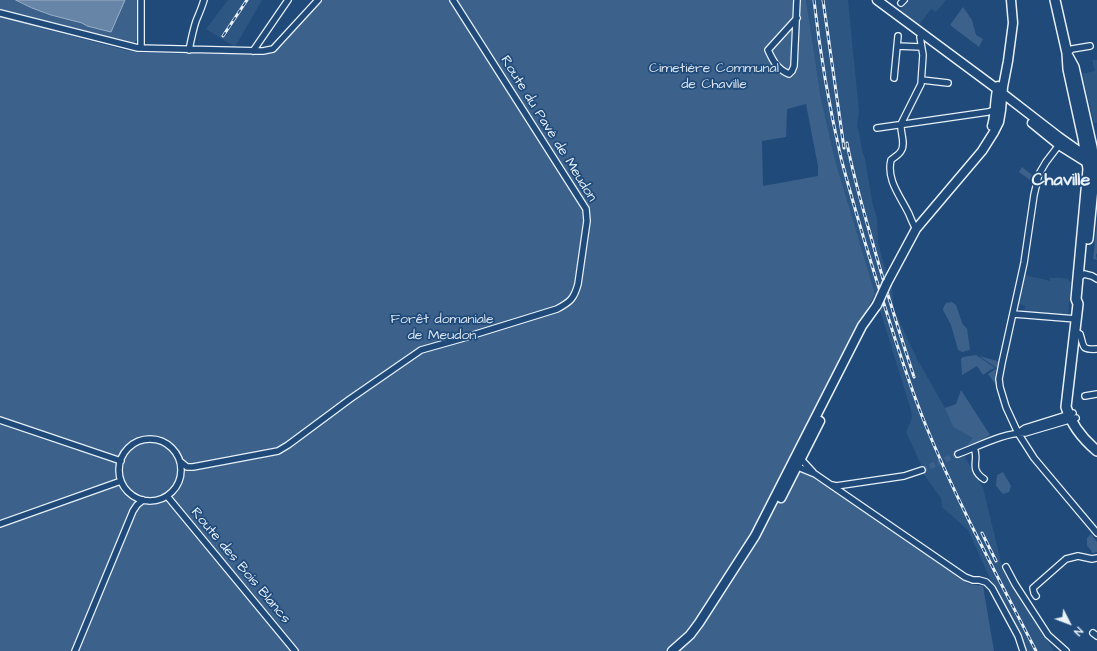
<!DOCTYPE html>
<meta charset="utf-8">
<style>
body{margin:0}
#map{position:relative;width:1097px;height:651px;overflow:hidden;background:#1f4a7a;font-family:"Architects Daughter",sans-serif}
canvas{display:block}
.north{position:absolute;left:1049px;top:603px;width:40px;height:40px;-webkit-text-stroke:3px #1f4a7a;paint-order:stroke;rotate:132deg;font-size:11px;font-weight:700;line-height:16px;text-align:center;color:#e8f1f8}
.north::after{content:'';display:block;margin:auto;width:14px;height:18px;background:#e8f1f8;clip-path:polygon(50% 0,100% 100%,50% 72%,0 100%)}
</style>
<div id="map">
<canvas width="1097" height="651"></canvas>
<div class="north">N</div>
</div>
<script>
const c = document.querySelector('canvas').getContext('2d');
c.lineJoin = 'round';
function fill(path, color) { c.fillStyle = color; c.fill(path, 'evenodd'); }
function strokePath(path, color, width, dash) { c.strokeStyle = color; c.lineWidth = width; c.lineCap = dash ? 'butt' : 'round'; c.setLineDash(dash || []); c.stroke(path); }
function label(font, color, halo, rows, align = 'center') {
  c.font = font + ' "Architects Daughter",sans-serif'; c.lineWidth = 3.5; c.setLineDash([]); c.textBaseline = 'middle'; c.strokeStyle = halo; c.fillStyle = color; for (const [text, x, y, turn = 0] of rows) {
    c.save(); c.translate(x, y); c.rotate((+turn || 0) * Math.PI / 180); c.textAlign = isNaN(turn) ? turn : align; if (halo) c.strokeText(text, 0, 0); c.fillText(text, 0, 0); c.restore();
  }
}
fill(new Path2D(`
 M228 0H262L235 47 206 29Z
 M806 0H848L859 112 857 126 859 132 862 150 865 159 873 206 877 218 878 242 883 261 892 287 894 309 916 357 945 408 953 427 974 438 963 450 964 455 983 488 1002 566 1054 651H1027L988 574 968 530 942 507 941 498 922 472 924 471 906 432 912 418 911 410 875 294 835 160 821 99Z
 M908 0H946L936 12 931 9 918 26 899 13 904 4Z
 M1092 60H1097V123H1094L1082 74 1095 71Z
 M1025 275 1050 281V278H1061L1068 279 1071 283 1068 317 1024 313 1025 306 1018 304Z`), '#2e5683');
fill(new Path2D(`
 M0 0H16L32 8 51 15 82 23 87 26 111 32 125 0H138V39L133 44 0 10Z
 M323 0H806L821 99 835 160 875 294 789 462 847 498 969 584 983 586 994 651H0V17L125 50 143 53 272 54ZM806 104 818 166V176L763 186 762 141 786 137 787 109Z
 M963 7 972 20 976 35 983 39 979 47 950 25Z
 M1022 167 1032 175 1030 180 1019 172Z
 M1097 224V253L1096 255 1097 260 1093 259Z
 M952 302 956 305 962 323 967 329 970 350 962 352 958 350 951 325 943 310 944 306 946 303Z
 M976 355 995 368 990 370 983 375 977 366 962 375 961 359 963 357Z
 M979 356 997 361 998 362 997 368Z
 M996 369 995 377 996 385 988 374Z
 M961 390 990 435 963 450 973 438 953 427 945 408 956 404Z
 M1003 472 1011 486 1009 492 1003 494 996 486 997 475Z
 M1091 534 1097 542V552L1092 553 1091 550 1087 546V538Z`), '#3c628c');
const water = new Path2D(`
 M16 0H125L111 32 87 26 82 23 51 15 32 8Z`);
fill(water, '#6685a7');
strokePath(water, '#9ab0c7', 1);
strokePath(new Path2D(`
 M922 470 958 454`), '#3d638d', 5.5, [5.5, 3]);
const minor = new Path2D(`
 M901 3 904 0
 M0 13 138 48 263 51 273 49 318 0
 M797 18 768 50C773 61 777 69 789 74L792 71 794 66 797 0
 M897 46 921 47
 M141 48V0
 M189 50C191 40 193 30 196 21 199 14 202 7 204 0
 M253 51 288 0
 M1067 53 1072 49 1090 46
 M894 78 898 36
 M922 80 948 83
 M877 128 988 112 991 111 997 113
 M1060 142 1059 145 1046 162 1039 174 1034 195 1024 263 1002 363 999 379 1000 387 1006 407 1018 433 1034 458 1097 533
 M916 229C913 224 911 219 909 214 901 197 886 180 891 160 894 157 899 155 901 151 906 144 900 132 901 124L921 84 923 55 920 37 922 34
 M1078 278 1084 274 1092 276 1097 279
 M1014 314 1076 319
 M1075 332 1080 334C1084 347 1081 350 1097 349
 M1085 396 1097 394
 M0 420 121 461
 M1018 433 1025 428 1073 413
 M119 470a31 31 0 1 1 62 0a31 31 0 1 1-62 0Z
 M974 448C980 460 968 468 984 479
 M958 454C977 447 1005 432 1025 433L1076 418
 M801 459 813 472
 M181 462 187 467H193L278 451 288 445 350 399 421 350 460 339 557 309C570 302 574 299 578 284L587 221 586 209 453 0
 M798 467 815 474 965 577 973 580H979L986 582 992 588 1018 636 1023 651
 M832 485 836 486 904 476 922 470
 M167 496 295 651
 M0 524 121 481
 M1006 567 1015 584 1048 635 1066 651
 M1036 596 1034 593 1033 588 1066 559 1078 556 1092 559 1097 558
 M1093 633 1097 636
 M75 651 133 511 137 505 143 500`);
const secondary = new Path2D(`
 M877 0 993 86 1059 137 1076 149 1090 156
 M1032 123 1059 145 1091 165
 M992 126C996 113 994 99 998 86
 M887 283 916 229 982 151 994 132 999 122 1001 110 1003 87 1008 61 1013 23 1011 0
 M781 498 820 421
 M672 651 690 635 699 623 755 536 862 326 877 305`);
const primary = new Path2D(`
 M1055 0 1067 53 1068 69 1083 138 1088 169 1076 299 1078 304 1066 407C1071 424 1084 440 1097 451
 M1068 56 1074 67 1092 147 1095 167 1088 239`);
strokePath(minor, '#e8f1f8', 8);
strokePath(secondary, '#e8f1f8', 11);
strokePath(primary, '#e8f1f8', 12);
strokePath(minor, '#1f4a7a', 5.5);
strokePath(secondary, '#1f4a7a', 8);
strokePath(primary, '#1f4a7a', 9);
const rail = new Path2D(`
 M814 0C820 53 829 106 841 158 852 200 865 243 878 285 893 332 907 380 926 426 958 504 998 577 1036 651
 M823 0 844 148
 M223 36 247 0
 M847 143C853 175 862 206 871 237 884 284 899 331 914 377
 M982 533 996 561`);
strokePath(rail, '#e8f1f8', 3);
strokePath(rail, '#1f4a7a', 1.5, [4.5]);
const secondaryBridge = new Path2D(`
 M877 305 887 283`);
strokePath(secondaryBridge, '#e8f1f8', 11, []);
strokePath(secondaryBridge, '#1f4a7a', 8);
label('14px', '#d7e3ed', '#1f4a7a', [
 ["Cimetière Communal",714,69],
 ["de Chaville",714,85],
 ["Forêt domaniale",442,320],
 ["de Meudon",442,336]
]);
label('14px', '#e8f1f8', '#1f4a7a', [
 ["Route du Pavé de Meudon",548,129,58],
 ["Route des Bois Blancs",240,566,50]
]);
label('bold 18px', '#e8f1f8', '#1f4a7a', [
 ["Chaville",1061,181]
]);
</script>
